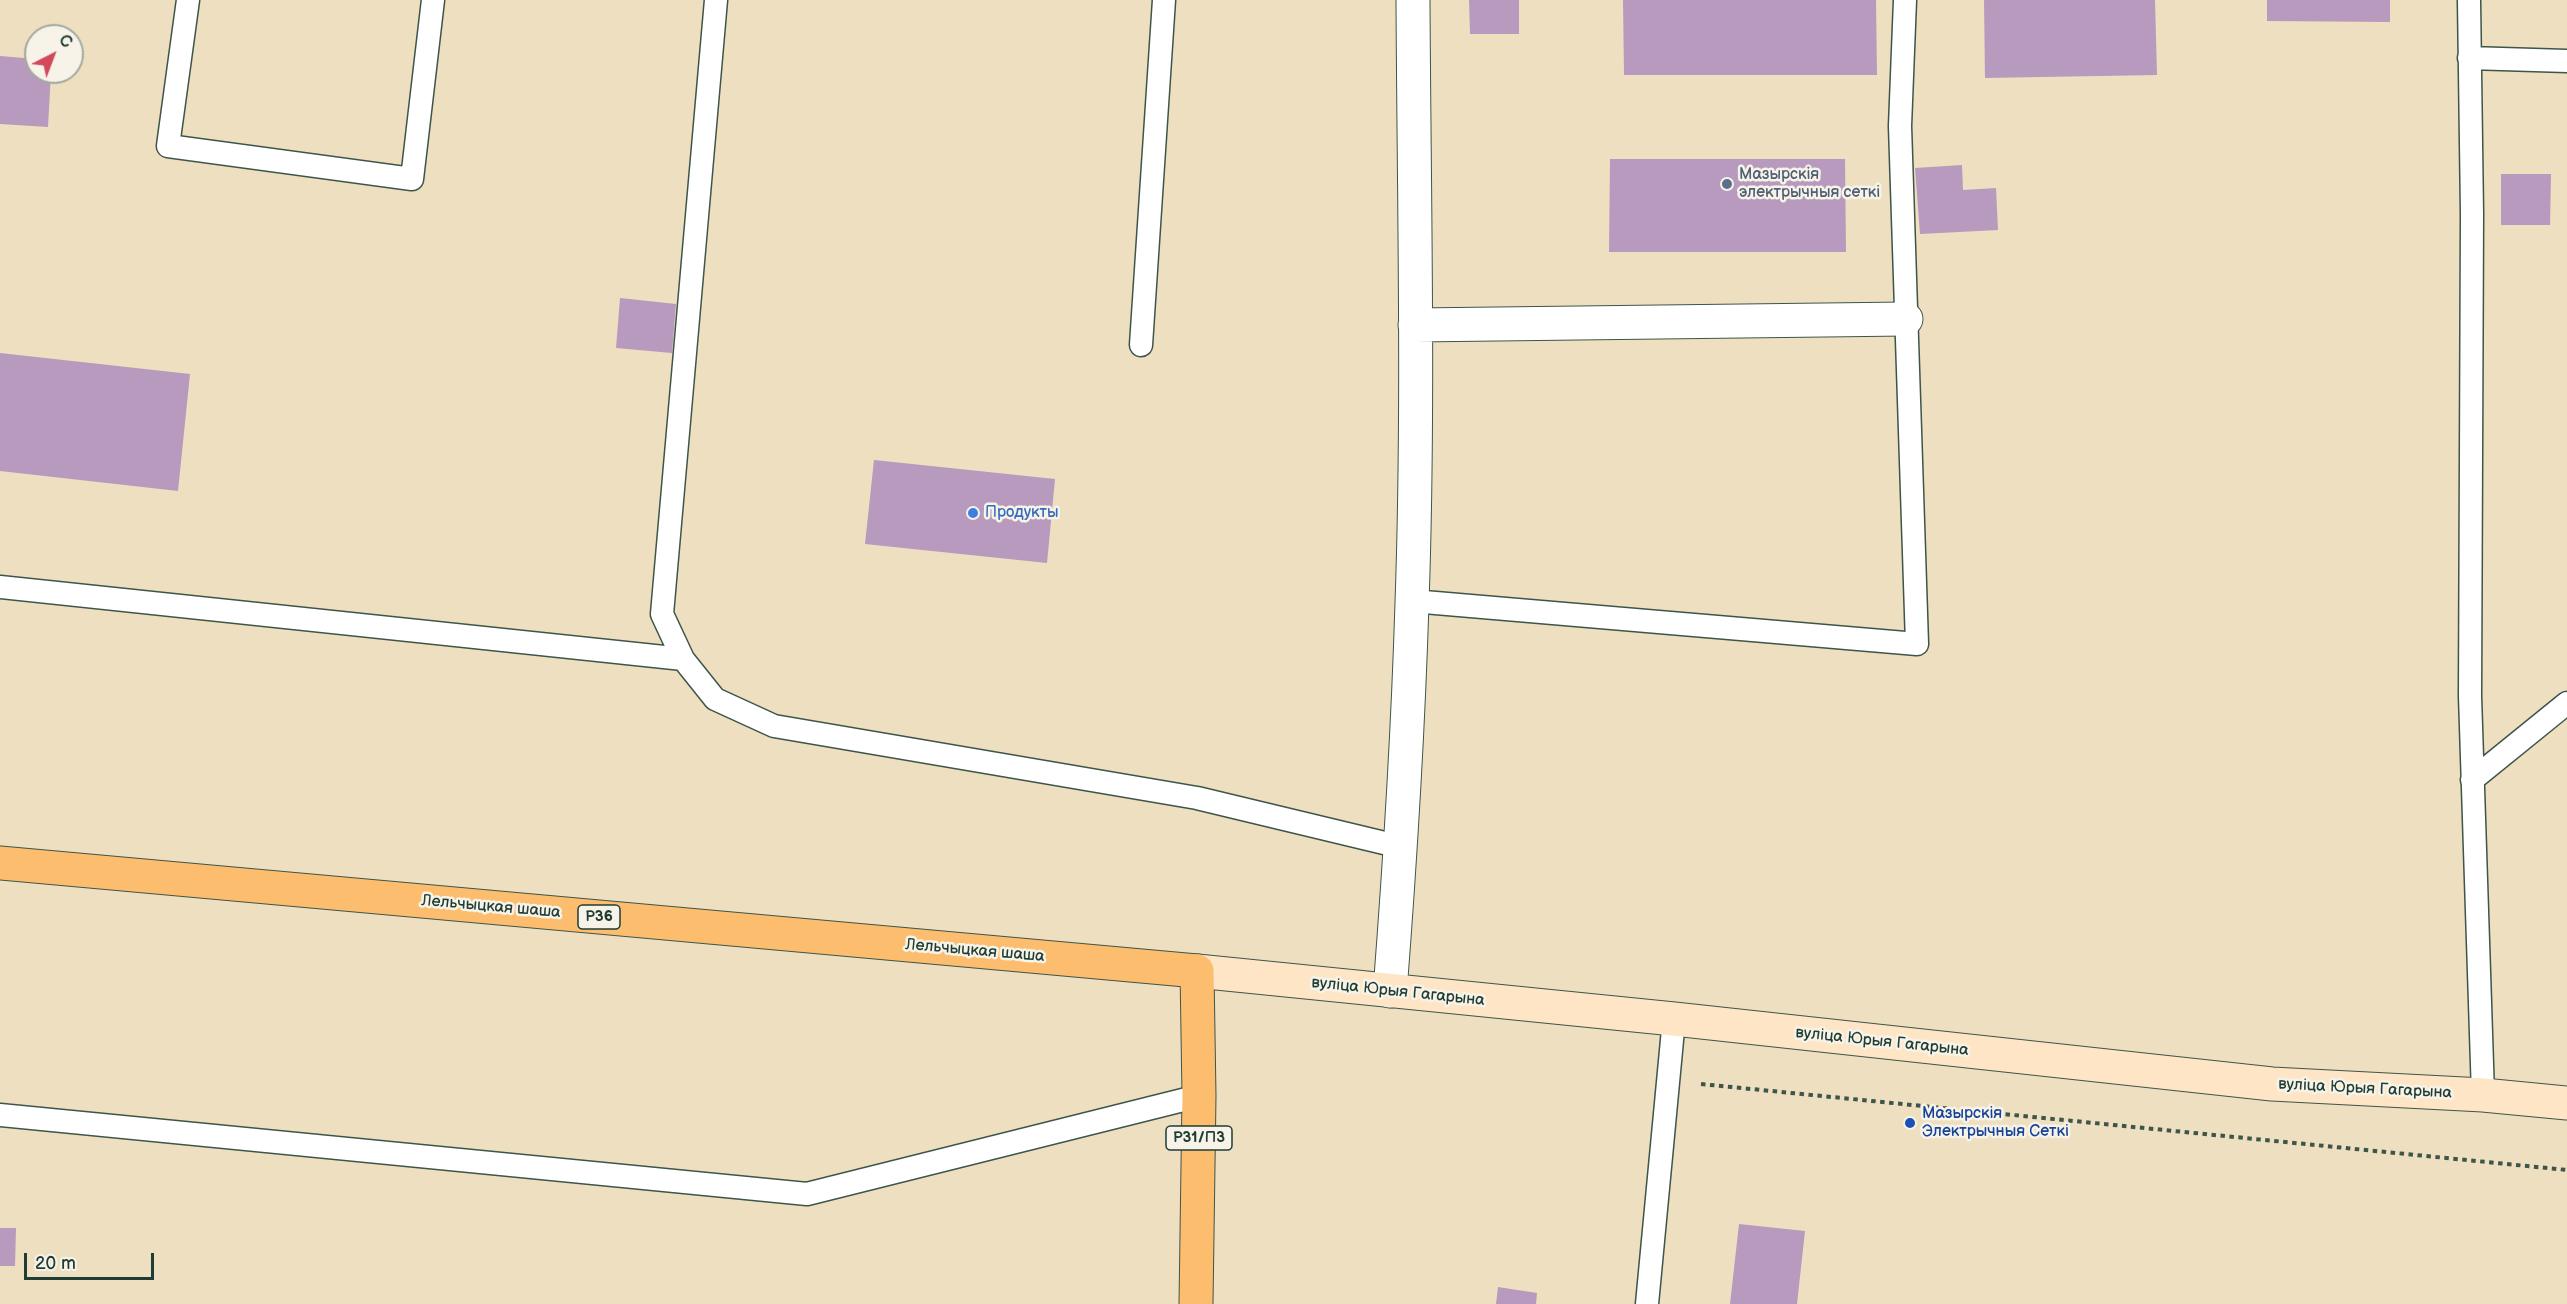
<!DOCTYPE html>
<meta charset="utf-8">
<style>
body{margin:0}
#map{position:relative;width:2567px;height:1304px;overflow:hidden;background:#eedfc0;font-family:"Balsamiq Sans",sans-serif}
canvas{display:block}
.north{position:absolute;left:24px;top:24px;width:60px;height:60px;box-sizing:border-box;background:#f7f3e8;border:2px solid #a1aaa0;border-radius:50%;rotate:42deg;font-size:16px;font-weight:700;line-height:24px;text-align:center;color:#1f3d34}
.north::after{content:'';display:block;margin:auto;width:21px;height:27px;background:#d1495b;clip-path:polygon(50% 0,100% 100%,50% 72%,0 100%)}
.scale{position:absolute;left:24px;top:1253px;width:130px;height:27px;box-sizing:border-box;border:3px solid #1f3d34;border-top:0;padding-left:8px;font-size:18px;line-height:21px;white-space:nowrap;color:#1f3d34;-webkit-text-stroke:4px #f7f3e8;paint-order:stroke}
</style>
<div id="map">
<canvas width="2567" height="1304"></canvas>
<div class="north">С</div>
<div class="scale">20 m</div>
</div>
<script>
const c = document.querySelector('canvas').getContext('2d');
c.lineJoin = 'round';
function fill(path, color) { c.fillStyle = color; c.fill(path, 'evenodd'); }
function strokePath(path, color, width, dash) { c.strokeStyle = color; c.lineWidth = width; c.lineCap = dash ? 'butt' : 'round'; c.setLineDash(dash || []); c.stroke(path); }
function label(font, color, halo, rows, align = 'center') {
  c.font = font + ' "Balsamiq Sans",sans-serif'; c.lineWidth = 5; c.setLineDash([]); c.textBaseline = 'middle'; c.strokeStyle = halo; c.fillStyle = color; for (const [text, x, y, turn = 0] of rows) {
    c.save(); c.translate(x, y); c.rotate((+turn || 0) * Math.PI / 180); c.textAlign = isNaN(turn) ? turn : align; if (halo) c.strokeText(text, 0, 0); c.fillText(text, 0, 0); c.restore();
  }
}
fill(new Path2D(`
 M1469 0H1519V34H1470Z
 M1623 0H1876L1877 75H1624Z
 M1984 0H2155L2157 75 1985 78Z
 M2267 0H2390V22L2267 21Z
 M0 56 36 59V72H51L48 127 0 124Z
 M1610 159H1845L1846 252H1609Z
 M1962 165 1963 190 1996 188 1998 230 1920 234 1915 168Z
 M2501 174H2551L2550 225H2501Z
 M620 298 676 304 672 353 616 348Z
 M0 353 190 374 178 491 0 471Z
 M874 460 1055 479 1047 563 865 544Z
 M1739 1224 1805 1231 1797 1304H1730Z
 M0 1228H16L15 1266H0Z
 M1498 1287 1537 1293 1536 1304H1496Z`), '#b79abe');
const lane = new Path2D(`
 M188 0 168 146 412 179 433 0
 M716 0 662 614 683 659 715 699 774 726 1197 798 1401 847
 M2469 0 2472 214 2470 696 2483 1095
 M2469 58 2567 61
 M1141 345 1164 0
 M0 587 683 659
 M1412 601 1917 644 1900 126 1905 0
 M2472 780 2567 703
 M0 1115 807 1194 1199 1096
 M1647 1304 1674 1019`);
const street = new Path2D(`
 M1415 325 1906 319
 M1390 991C1400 862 1408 733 1412 603 1419 402 1414 201 1413 0`);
const secondary = new Path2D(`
 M1197 971 1674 1019 2272 1084 2483 1095 2567 1103`);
const primary = new Path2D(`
 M0 863 1197 971 1199 1096 1196 1304`);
strokePath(lane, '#3e5549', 25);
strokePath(street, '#3e5549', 35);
strokePath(secondary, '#3e5549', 35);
strokePath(primary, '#3e5549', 35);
strokePath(new Path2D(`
 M1701 1084 2567 1170`), '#3e5549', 4, [4.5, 4.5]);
strokePath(lane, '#fff', 22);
strokePath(street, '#fff', 33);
strokePath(secondary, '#fee5c5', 33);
strokePath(primary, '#fcbd6f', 33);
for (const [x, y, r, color] of [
 [1727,184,6,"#5c6f8a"],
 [973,513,6,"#3f7fe0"],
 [1910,1123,6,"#1a4fb4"]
]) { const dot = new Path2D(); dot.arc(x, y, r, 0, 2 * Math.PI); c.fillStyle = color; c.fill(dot); strokePath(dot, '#f7f3e8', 2); }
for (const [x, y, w] of [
 [599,917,42],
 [1199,1138,66]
]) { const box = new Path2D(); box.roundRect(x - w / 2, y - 12, w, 24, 4.5); c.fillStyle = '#f7f3e8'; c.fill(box); strokePath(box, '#1f3d34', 1.5); }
label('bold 15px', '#1f3d34', null, [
 ["Р36",599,917],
 ["Р31/П3",1199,1138]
]);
label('16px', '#4e5e75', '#f7f3e8', [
 ["Мазырскія",1739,175],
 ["электрычныя сеткі",1739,193]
], 'left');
label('16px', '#366cbe', '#f7f3e8', [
 ["Продукты",985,513]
], 'left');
label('16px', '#1f3d34', '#f7f3e8', [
 ["Лельчыцкая шаша",491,907,5],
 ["Лельчыцкая шаша",975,951,5],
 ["вуліца Юрыя Гагарына",1398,992,6],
 ["вуліца Юрыя Гагарына",1882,1042,6],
 ["вуліца Юрыя Гагарына",2365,1089,3]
]);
label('16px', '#164399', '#f7f3e8', [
 ["Мазырскія",1922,1114],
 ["Электрычныя Сеткі",1922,1132]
], 'left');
</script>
